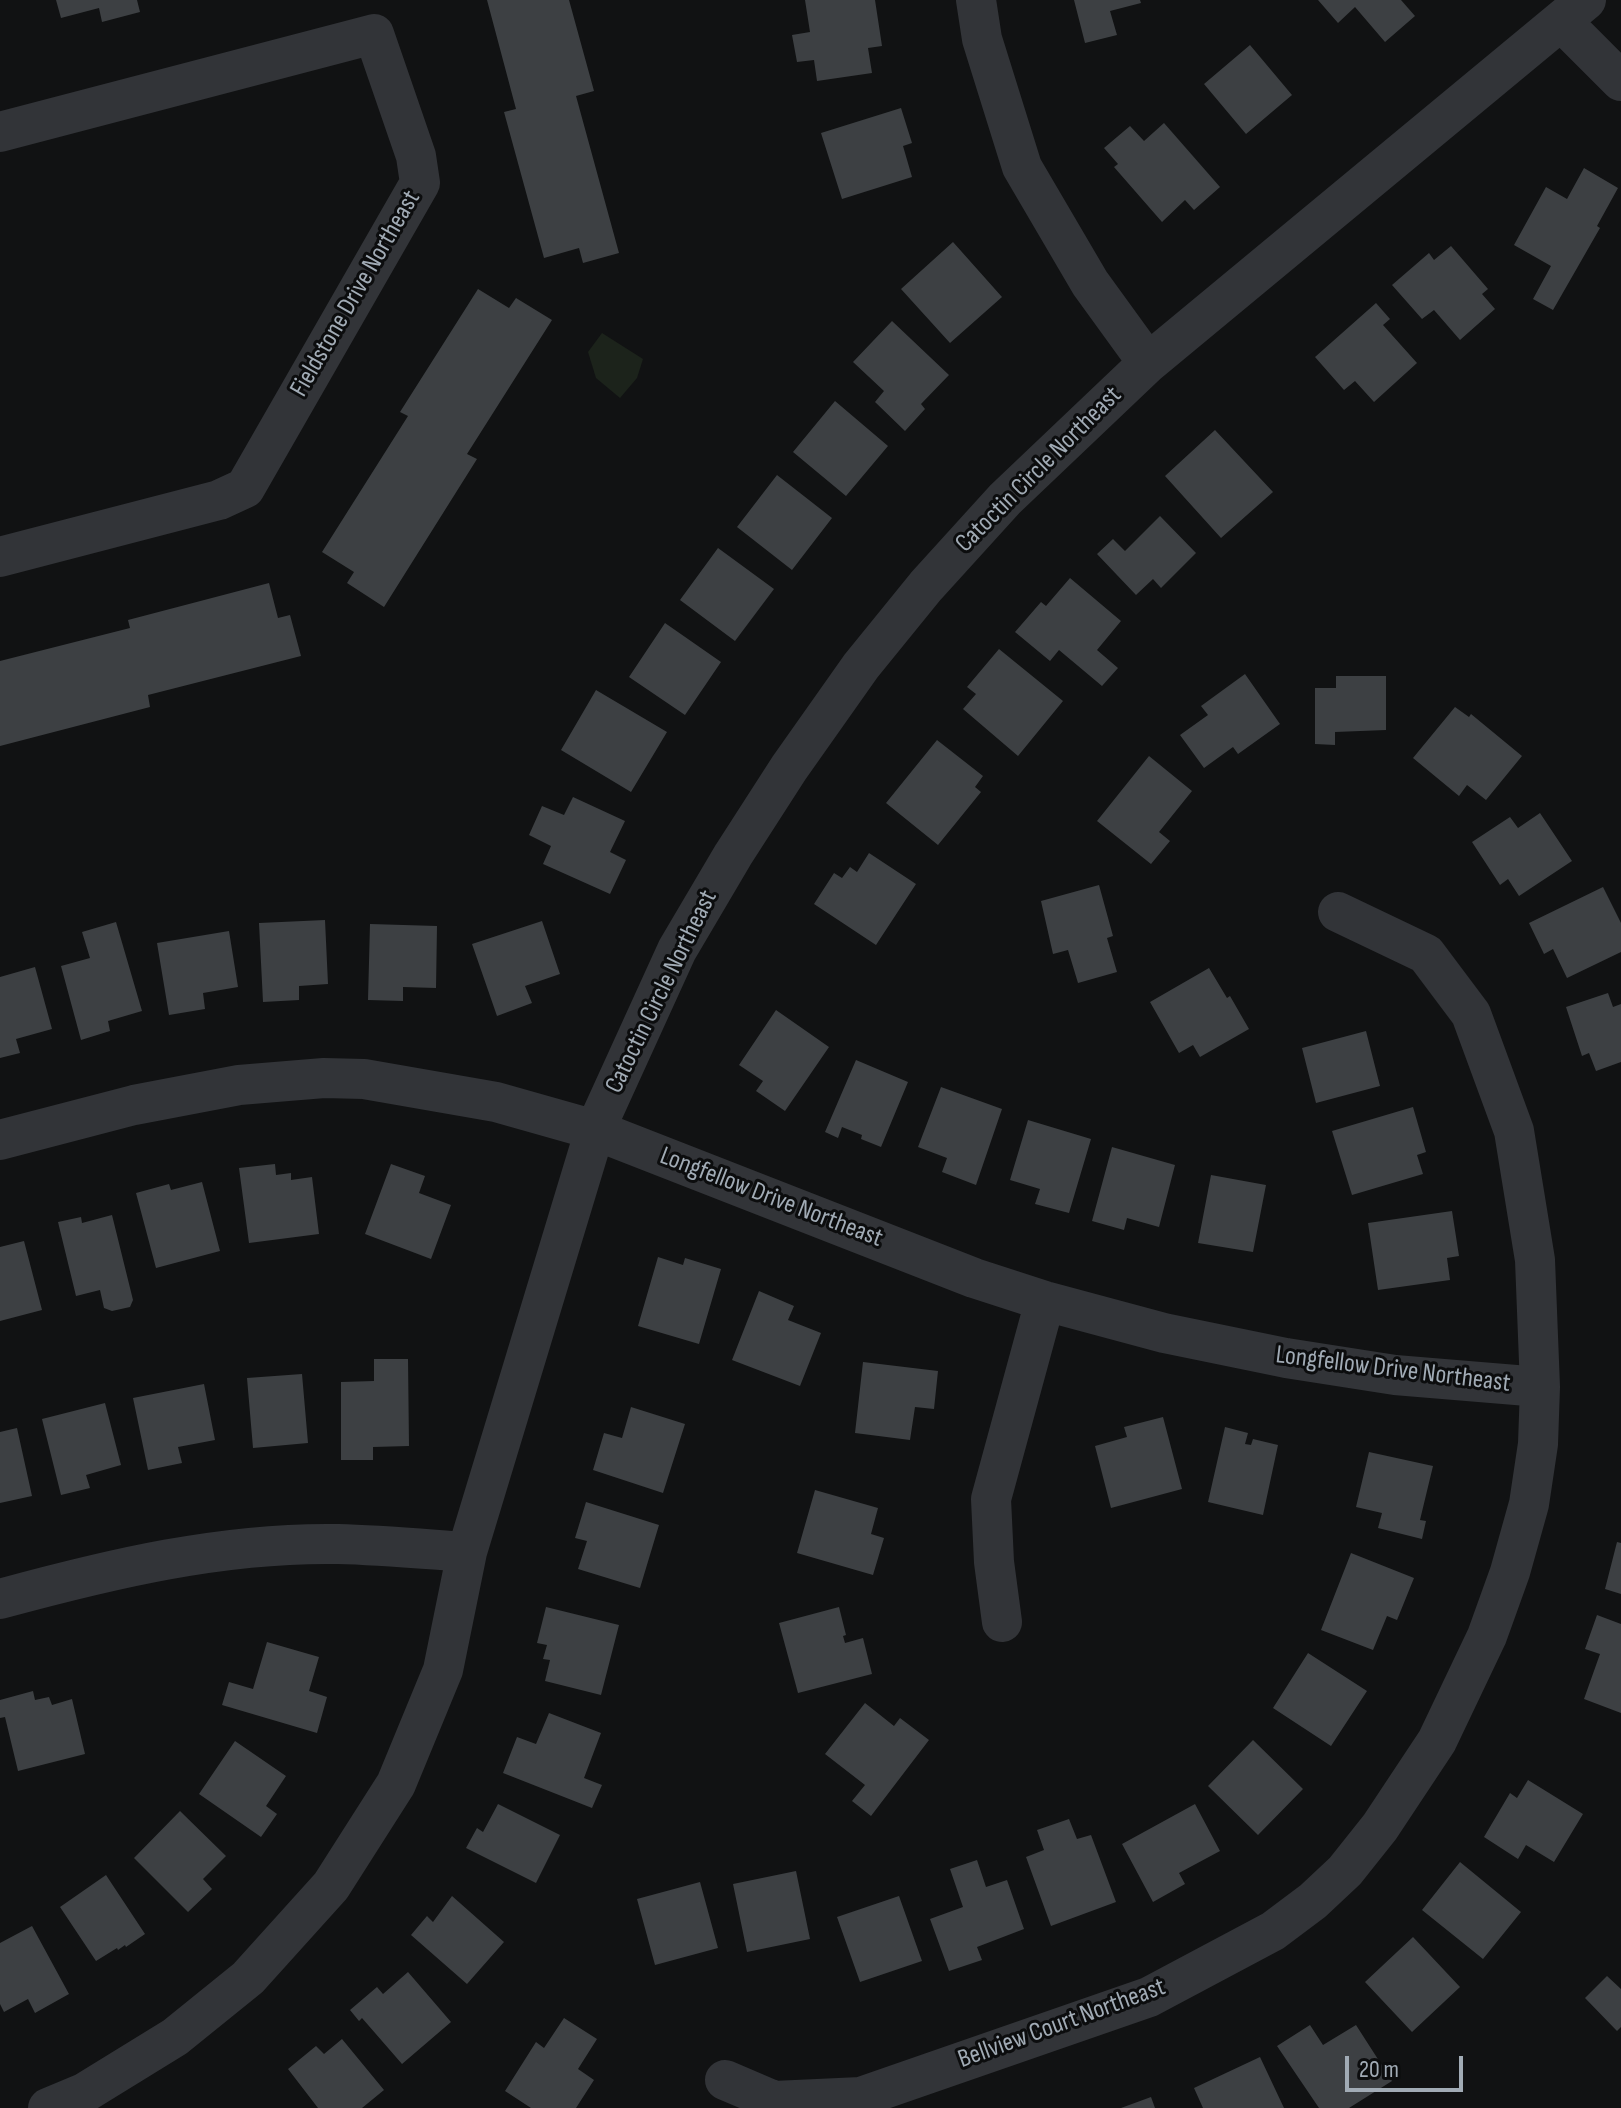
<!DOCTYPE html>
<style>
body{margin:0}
#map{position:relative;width:1621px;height:2108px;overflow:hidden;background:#111213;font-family:"Sofia Sans Condensed",sans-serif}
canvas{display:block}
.scale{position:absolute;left:1345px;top:2056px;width:118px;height:36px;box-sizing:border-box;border:4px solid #a1abb5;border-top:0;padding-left:10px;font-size:24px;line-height:28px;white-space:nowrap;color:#a1abb5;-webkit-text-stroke:6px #0c0d0e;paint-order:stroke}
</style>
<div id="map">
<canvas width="1621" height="2108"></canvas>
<div class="scale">20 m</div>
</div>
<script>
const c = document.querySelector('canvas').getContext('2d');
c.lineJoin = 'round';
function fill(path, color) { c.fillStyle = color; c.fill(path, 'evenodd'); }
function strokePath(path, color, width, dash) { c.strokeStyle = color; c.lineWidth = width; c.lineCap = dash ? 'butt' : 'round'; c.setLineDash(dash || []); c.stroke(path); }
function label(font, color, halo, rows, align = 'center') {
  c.font = font + ' "Sofia Sans Condensed",sans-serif'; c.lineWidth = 6; c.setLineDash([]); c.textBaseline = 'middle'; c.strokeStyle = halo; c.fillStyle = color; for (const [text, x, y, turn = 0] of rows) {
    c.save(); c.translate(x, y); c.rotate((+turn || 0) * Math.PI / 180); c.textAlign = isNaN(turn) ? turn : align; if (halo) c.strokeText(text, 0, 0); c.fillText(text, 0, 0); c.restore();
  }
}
fill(new Path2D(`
 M602 333 643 359 637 378 620 398 596 378 588 352Z`), '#1c231b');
fill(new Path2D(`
 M56 0H137L140 12 102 22 99 8 61 18Z
 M487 0H569L594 91 576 96 619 253 583 263 579 248 544 258 504 112 516 109Z
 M805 0H875L882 46 868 48 872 73 817 81 814 60 797 62 792 35 810 32Z
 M1074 0H1140L1141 3 1110 11 1117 35 1085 43Z
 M1318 0H1401L1415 16 1385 42 1355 7 1338 23Z
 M1250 45 1292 95 1246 134 1204 84Z
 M901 108 912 143 903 146 912 177 842 199 821 133Z
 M1164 123 1220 187 1194 210 1185 200 1162 222 1114 167 1118 164 1104 148 1130 126 1144 141Z
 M1584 168 1618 188 1597 226 1600 228 1553 310 1533 299 1551 266 1514 245 1546 187 1567 199Z
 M953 242 1002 297 950 343 901 289Z
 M1451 246 1488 289 1482 294 1495 309 1460 340 1434 310 1422 319 1392 285 1429 253 1434 260Z
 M478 289 509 308 516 298 552 320 467 454 477 459 384 607 347 583 354 572 322 552 408 416 400 412Z
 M1376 303 1390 319 1383 325 1417 363 1374 402 1355 381 1344 390 1315 357Z
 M892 321 949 375 921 404 925 409 905 431 875 402 884 391 853 362Z
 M835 401 888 446 846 496 793 452Z
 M1215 430 1273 492 1221 538 1165 476Z
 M777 475 832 518 792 570 737 527Z
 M1160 516 1196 553 1161 588 1153 579 1136 595 1097 554 1113 539 1125 551Z
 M718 548 774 589 735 641 680 600Z
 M1070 578 1121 621 1097 650 1118 668 1102 686 1059 650 1050 661 1015 632 1041 602 1046 606Z
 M269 583 278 618 290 615 301 656 148 695 150 707 0 746V661L130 628 128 620Z
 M665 623 721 662 685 715 629 677Z
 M999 649 1063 701 1018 756 963 709 976 694 967 687Z
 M1245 674 1280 724 1238 754 1233 747 1204 768 1180 735 1208 715 1201 706Z
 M1336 676H1386V730L1335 732V745L1315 744V688H1336Z
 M596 690 667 732 631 792 561 750Z
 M1455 707 1469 717 1471 714 1522 756 1486 800 1467 785 1459 796 1413 758Z
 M937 740 983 776 975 787 981 792 938 845 886 803Z
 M1149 756 1192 791 1159 832 1170 841 1151 864 1097 821Z
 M573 797 625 821 610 852 626 860 610 894 543 864 551 846 529 835 542 806 564 815Z
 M1540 813 1572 861 1519 896 1508 879 1500 885 1472 842 1510 817 1518 828Z
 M869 853 916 884 876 945 814 904 834 873 842 878 850 867 857 872Z
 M1099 885 1113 936 1107 938 1117 972 1078 983 1068 950 1053 954 1041 901Z
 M1603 887 1621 923V952L1567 978 1553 949 1544 954 1529 923Z
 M325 920 328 984 299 986V1000L263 1002 259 923Z
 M542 921 560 974 525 986 532 1003 497 1016 472 944Z
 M116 922 142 1011 108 1021 110 1031 81 1040 61 966 90 958 82 932Z
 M370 924 437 926 436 988 403 987V1001L368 1000Z
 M229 931 238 987 203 993 205 1009 169 1015 157 943Z
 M35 967 52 1029 16 1039 20 1053 0 1058V977Z
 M1209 968 1227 998 1230 996 1249 1029 1200 1057 1193 1045 1179 1053 1150 1002Z
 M1608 993 1613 1007 1621 1004V1062L1596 1071 1589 1053 1582 1056 1566 1007Z
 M776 1010 829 1047 785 1111 756 1091 763 1081 739 1065Z
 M1366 1031 1380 1086 1316 1103 1302 1048Z
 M856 1060 908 1082 881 1147 861 1139 862 1135 842 1127 838 1138 825 1132Z
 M941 1087 1002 1109 976 1185 942 1172 947 1158 918 1147Z
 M1413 1107 1426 1152 1417 1155 1423 1174 1352 1195 1332 1131Z
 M1028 1120 1091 1139 1069 1213 1035 1204 1040 1189 1010 1180Z
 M1112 1147 1175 1165 1159 1227 1127 1218 1124 1230 1092 1221Z
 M275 1164 276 1175 291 1173V1180L312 1177 319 1234 249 1243 239 1168Z
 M391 1164 425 1176 419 1193 451 1205 431 1259 365 1234Z
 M1211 1175 1266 1185 1253 1252 1198 1243Z
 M202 1182 220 1251 156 1268 136 1193 169 1184 171 1190Z
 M1452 1211 1459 1256 1447 1258 1450 1280 1378 1290 1368 1223Z
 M112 1215 133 1300 130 1307 112 1311 104 1308 100 1290 76 1296 58 1222 81 1217 82 1223Z
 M24 1241 42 1310 0 1321V1247Z
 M658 1257 683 1265 685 1258 721 1269 699 1344 638 1326Z
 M759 1291 794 1306 788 1320 821 1333 800 1386 732 1360Z
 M374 1359H408L409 1446 373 1447V1460H341V1382L374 1381Z
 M863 1362 938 1371 934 1409 915 1407 910 1440 855 1433Z
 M302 1374 308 1443 253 1448 247 1378Z
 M204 1384 215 1440 178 1447 182 1463 148 1470 133 1398Z
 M105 1403 121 1465 86 1475 90 1488 61 1495 42 1419Z
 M631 1407 685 1424 663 1493 593 1470 604 1433 622 1438Z
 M1163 1417 1182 1489 1111 1508 1095 1446 1127 1437 1124 1427Z
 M1225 1427 1248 1433 1245 1444 1251 1445 1253 1439 1278 1445 1263 1515 1208 1502Z
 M17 1428 32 1496 0 1503V1432Z
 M1369 1452 1433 1466 1420 1520 1426 1521 1422 1539 1378 1528 1382 1513 1356 1507Z
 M815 1490 878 1508 871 1534 884 1538 873 1575 797 1553Z
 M586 1502 659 1525 640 1588 578 1569 587 1541 575 1538Z
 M1617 1542 1621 1543V1594L1605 1589Z
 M1351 1553 1414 1578 1397 1620 1387 1616 1373 1650 1321 1630Z
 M546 1607 619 1625 601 1695 545 1681 550 1660 543 1659 547 1645 537 1643Z
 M839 1607 846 1635 843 1636 845 1643 863 1638 872 1674 798 1693 779 1623Z
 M1597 1615 1621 1624V1713L1584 1699 1600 1654 1585 1649Z
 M267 1642 319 1657 309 1691 327 1697 317 1733 222 1705 229 1682 253 1689Z
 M1308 1653 1367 1691 1331 1746 1273 1708Z
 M33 1691 35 1700 49 1697 52 1705 72 1699 85 1754 18 1771 5 1717 0 1718V1700Z
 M865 1703 894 1726 900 1718 929 1740 871 1816 852 1801 865 1785 825 1754Z
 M549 1713 601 1733 584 1778 602 1785 592 1808 503 1773 517 1737 536 1744Z
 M1253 1740 1303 1789 1258 1835 1208 1786Z
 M235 1741 286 1776 266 1806 277 1814 261 1837 199 1794Z
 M1528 1780 1583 1814 1554 1862 1526 1845 1518 1859 1484 1837 1510 1793 1517 1798Z
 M498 1804 560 1835 536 1883 466 1848 477 1828 483 1832Z
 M1195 1804 1220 1851 1179 1873 1185 1884 1153 1902 1122 1844Z
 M180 1811 226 1856 203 1879 212 1889 188 1912 134 1858Z
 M1069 1819 1077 1839 1091 1835 1116 1902 1051 1926 1026 1857 1044 1850 1037 1830Z
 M977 1860 986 1887 1007 1880 1024 1929 977 1947 982 1960 949 1971 930 1919 963 1907 950 1869Z
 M1460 1862 1521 1912 1483 1959 1422 1910Z
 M796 1871 810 1939 747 1952 733 1884Z
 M106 1875 145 1934 126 1947 125 1945 118 1950 117 1948 96 1961 60 1907Z
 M700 1882 718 1948 655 1965 637 1899Z
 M452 1896 504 1942 467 1984 411 1935 427 1916 433 1922Z
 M899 1896 922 1961 860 1982 837 1917Z
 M32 1926 69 1994 35 2013 28 1999 4 2012 0 2004V1943Z
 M1413 1937 1460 1987 1412 2032 1365 1982Z
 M408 1972 451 2022 402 2064 362 2018 359 2021 350 2010 377 1987 383 1994Z
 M1607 1976 1621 1989V2027L1617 2031 1585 1998Z
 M564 2018 597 2039 578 2069 594 2080 576 2108H531L505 2091 536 2042 544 2048Z
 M1310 2025 1323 2045 1356 2025 1392 2081 1349 2108H1319L1277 2046Z
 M342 2039 384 2090 362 2108H318L288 2069 316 2046 324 2054Z
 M1260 2057 1284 2108H1203L1194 2088Z
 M1151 2097 1155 2108H1121Z`), '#3d4043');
strokePath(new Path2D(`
 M976 0 982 39 1022 167 1090 283 1148 363
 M1561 21 1621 81
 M0 132 374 34 416 156 420 183 245 488 219 500 0 557
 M0 1140 134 1105 239 1085 324 1078 364 1079 496 1102 595 1130 974 1278 1045 1301 1164 1333 1286 1358 1395 1375 1540 1387
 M0 1599C110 1569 223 1542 338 1544 381 1545 424 1549 467 1552
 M1002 1622 994 1562 991 1499 1045 1301
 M725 2080 774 2101 861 2097 1149 1997 1273 1931 1313 1901 1345 1871 1380 1827 1437 1741 1487 1636 1510 1572 1529 1504 1538 1444 1540 1387 1535 1260 1514 1131 1471 1014 1426 954 1338 912
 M48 2108 84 2093 175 2037 248 1978 331 1886 396 1784 443 1670 467 1552 595 1130 677 950 733 855 789 768 861 666 926 586 1005 499 1148 363 1586 0`), '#323438', 40);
label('26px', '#a1abb5', '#0c0d0e', [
 ["Fieldstone Drive Northeast",356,294,-60],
 ["Catoctin Circle Northeast",1039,470,-45],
 ["Catoctin Circle Northeast",662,992,-64],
 ["Longfellow Drive Northeast",771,1198,21],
 ["Longfellow Drive Northeast",1393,1370,7],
 ["Bellview Court Northeast",1062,2024,-20]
]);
</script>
